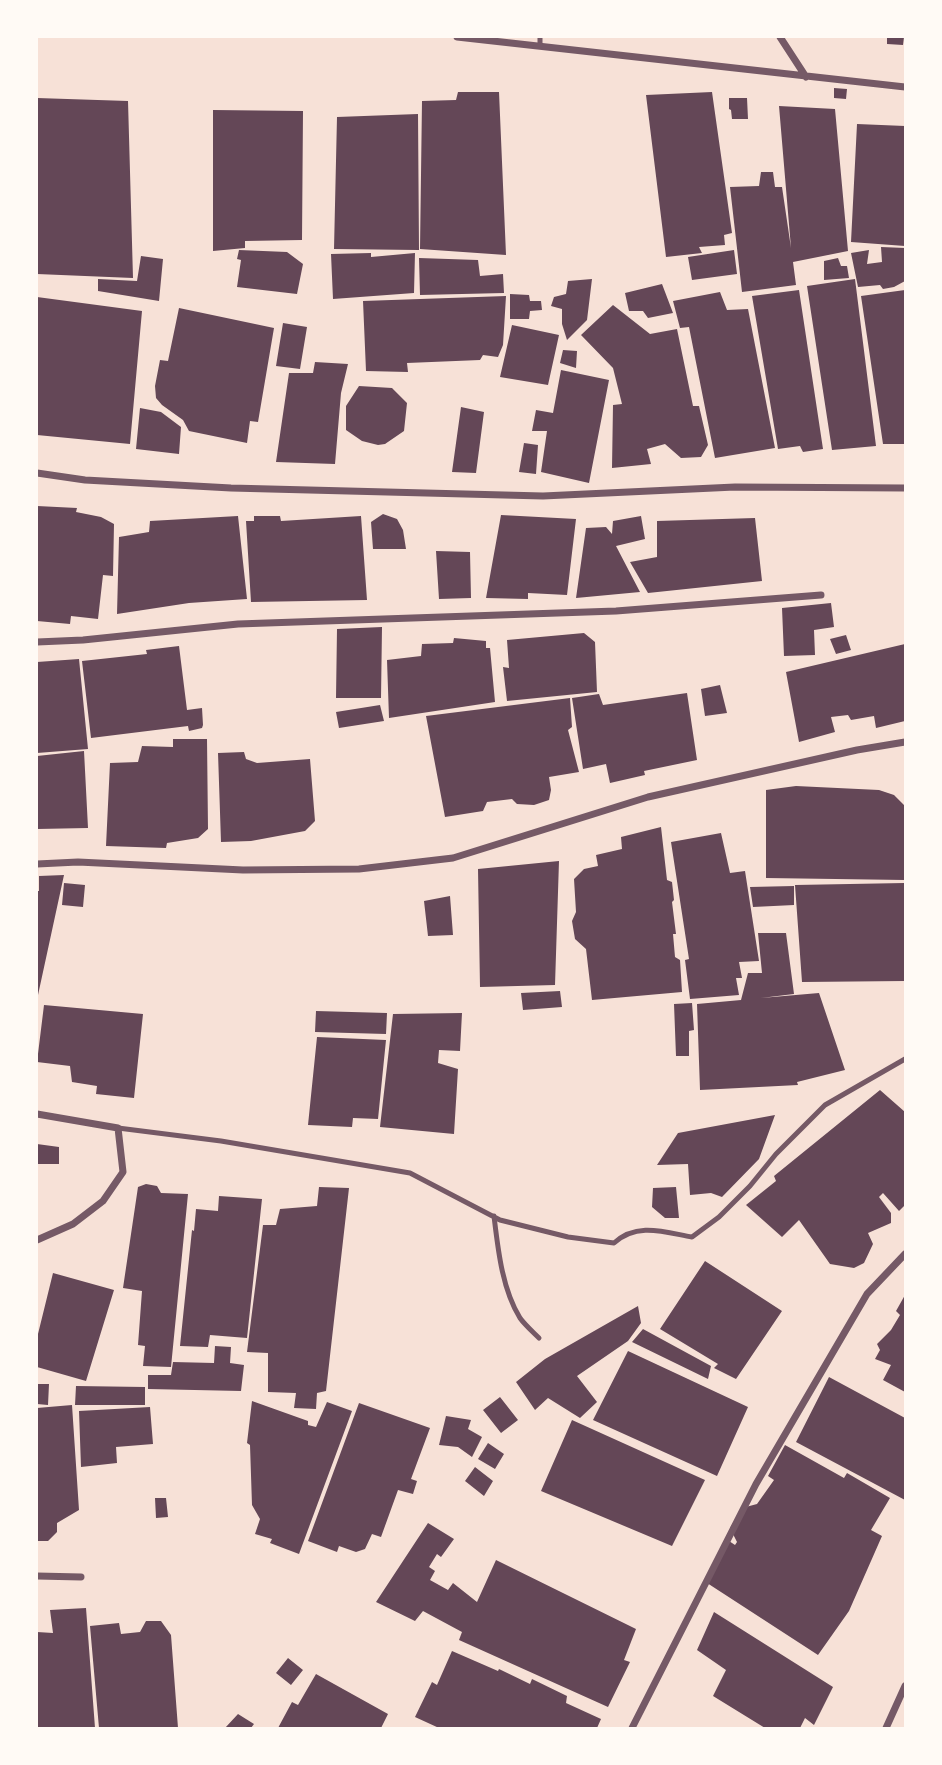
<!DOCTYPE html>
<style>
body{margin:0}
#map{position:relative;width:942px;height:1765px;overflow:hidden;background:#f7e1d7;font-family:"Varela Round",sans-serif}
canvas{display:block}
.frame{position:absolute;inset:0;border:38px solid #fffaf5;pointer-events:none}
</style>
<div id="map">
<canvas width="942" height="1765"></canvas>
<div class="frame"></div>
</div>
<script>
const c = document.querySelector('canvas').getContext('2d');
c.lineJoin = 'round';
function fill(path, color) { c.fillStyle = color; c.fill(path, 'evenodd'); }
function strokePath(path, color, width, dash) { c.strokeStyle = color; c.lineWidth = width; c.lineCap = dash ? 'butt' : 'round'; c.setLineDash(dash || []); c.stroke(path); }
fill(new Path2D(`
 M887 37H904L903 45 887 44Z
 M834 88 847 89 846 99 834 98Z
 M458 92H499L506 255 420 249 422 101 456 100Z
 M712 92 732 233 724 235 725 245 699 247 702 253 666 257 646 95Z
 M37 98 128 101 133 278 37 274Z
 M729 98H747L748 119H732L731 110 729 109Z
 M779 106 835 109 848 251 793 262 796 285 742 292 730 187 759 186 761 172H773L775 187H782L791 248Z
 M213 110 303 111 302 240 245 241V248L213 251Z
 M418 114 419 250 334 249 337 117Z
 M857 124 905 126V246L851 242Z
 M881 247 905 248V281L894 287 883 289 880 285 858 287 851 253 869 250 867 264 882 262Z
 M239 250 287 252 303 264 297 294 237 287 241 260 237 259Z
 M734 250 737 274 692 280 688 257Z
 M371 253V257L415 253 414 293 333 299 331 254Z
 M141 256 163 259 159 301 98 291V279L137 281Z
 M419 258 478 260 480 276 503 274 504 293 420 295Z
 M838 258 841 266H847L849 278 824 280V261Z
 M592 279 587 320 567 340 562 324V309L551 306 554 297 566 294 568 281Z
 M855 279 876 446 832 450 807 286Z
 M662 284 673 313 648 318 643 311H629L625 293Z
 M799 290 823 449 803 452 800 446 778 449 752 296Z
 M905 290V444H883L861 296Z
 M720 292 727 310 748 309 775 448 715 458 689 327 680 328 673 301Z
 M510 294 529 295 530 301H541L542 310 530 311 529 319H510Z
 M506 296 503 345 498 357 483 355 480 360 407 363 408 372 366 371 363 301Z
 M37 297 142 311 130 444 37 435Z
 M613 305 650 334 677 329 693 406H699L708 445 701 457 681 458 665 444 647 449 651 464 612 468 613 405 622 404 613 368 581 335Z
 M179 308 274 328 258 422 250 421 247 443 189 431 183 420 162 405 156 398 155 386 160 360 168 361Z
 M283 323 307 327 300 369 276 366Z
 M512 325 559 335 548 385 500 377Z
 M563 350 577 351 576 368 560 363Z
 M315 362 348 364 341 393 335 464 276 462 289 373H313Z
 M561 370 609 380 589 483 541 472 547 431H532L536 410 553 413Z
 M359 386 392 388 407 403 404 431 385 444 378 445 362 441 346 430V406Z
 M461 407 484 412 476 473 452 472Z
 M140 408 161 412 181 427 179 454 136 449Z
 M524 443 538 445 536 474 519 472Z
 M37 506 77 508 76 512 101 517 114 524 113 576 103 575 98 619 71 616 70 624 37 621Z
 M383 514 397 519 403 530 406 549H373L371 522Z
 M501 515 576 519 567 595 528 593V599L486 598Z
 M238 516 247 599 189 603 117 614 119 537 149 532 150 521Z
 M254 516H280L281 521 361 516 367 600 251 602 246 521H254Z
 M641 516 645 539 616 546 640 592 576 598 586 528 606 527 612 534 613 521Z
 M755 518 762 581 648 593 630 562 657 557V521Z
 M436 551 470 552 471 598 439 599Z
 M831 603 834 627 814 630 815 655 784 656 782 608Z
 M382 627 381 698H336L337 629Z
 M584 633 595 642 597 692 507 701 503 667 509 668 507 640Z
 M846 635 851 650 836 654 830 639Z
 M454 638 486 641V648H490L495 702 389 718 387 660 421 656 422 644 453 643Z
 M905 644V721L876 728 874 716 851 720 848 715 831 717 835 732 799 742 786 672Z
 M179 646 187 710 202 708 203 725 202 728 189 731 188 726 91 738 82 661 147 654 146 650Z
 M79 659 88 749 37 753V662Z
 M720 685 727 713 705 716 701 689Z
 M687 693 697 760 644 771 645 775 610 783 606 764 583 769 572 698 599 694 603 705Z
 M570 698 572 727 568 730 579 772 549 777 551 790 549 800 534 805 517 804 512 799 487 802 483 811 445 817 426 716Z
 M380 705 384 721 339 728 336 712Z
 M173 739H207L208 829 198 838 167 843 166 848 106 846 110 763 138 762 142 746 173 747Z
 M84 751 88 828 37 829V756Z
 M244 752 246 759 257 763 310 759 315 821 305 831 251 841 221 842 218 753Z
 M796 786 879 790 894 795 905 806V880L766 878V790Z
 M661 827 667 880 672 882 674 900 672 902 676 934H673L675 957 680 960 682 992 592 1000 586 949 575 939 572 921 576 912 574 879 584 869 598 866 596 855 622 849 621 837Z
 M721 833 730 873 745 871 759 961 739 962 742 978H736L739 995 690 999 685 960 689 959 671 842Z
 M559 861 555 985 480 987 478 869Z
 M64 875 38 995H37V891H39V876Z
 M64 883 85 885 83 907 62 905Z
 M905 883V981L802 982 795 885Z
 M794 886V905L753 907 750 887Z
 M450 896 453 935 428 936 424 901Z
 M758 933H786L794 994 761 998 819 993 845 1070 797 1082 798 1085 700 1090 697 1004 741 1000 748 973H762Z
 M560 991 562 1007 523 1010 521 993Z
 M692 1003 694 1030 689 1031V1056H676L674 1004Z
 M44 1005 143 1014 134 1098 96 1094 97 1086 72 1082 70 1066 37 1062Z
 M316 1011 387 1013 386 1034 315 1032Z
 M462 1013 460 1051 439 1050 438 1063 458 1069 454 1134 380 1127 393 1014Z
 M317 1037 386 1040 378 1119 353 1118 352 1127 308 1125Z
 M880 1090 905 1112V1205L899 1211 883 1193 879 1197 891 1213V1223L868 1233 873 1244 864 1263 854 1268 830 1264 799 1220 782 1237 746 1205 776 1181 774 1176Z
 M775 1115 759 1159 722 1197 711 1193 690 1195 688 1164 657 1165 678 1133Z
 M37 1144 59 1147V1164H37Z
 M146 1184 157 1186 161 1193 188 1194 171 1367 143 1366 145 1346 138 1345 142 1291 123 1288 138 1187Z
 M319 1187 349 1188 326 1391 317 1393 316 1409 294 1408 296 1393 268 1392V1353L247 1352 263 1225H276L280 1209 317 1206Z
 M676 1187 679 1218H665L652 1207 653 1188Z
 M219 1196 262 1199 247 1338 210 1335 208 1347 180 1346 192 1230 194 1231 196 1209 218 1211Z
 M705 1261 782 1311 736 1379 714 1368 718 1364 660 1329Z
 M53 1273 114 1290 86 1381 37 1367V1338Z
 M905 1295V1392L883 1380 891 1365 875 1359 880 1350 877 1344 891 1330 900 1315 896 1311Z
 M638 1306 641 1323 628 1341 577 1376 597 1402 580 1418 548 1398 535 1410 516 1382 545 1359Z
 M643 1329 711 1366 708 1379 632 1342Z
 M215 1346 231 1347 230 1363 244 1365 241 1391 148 1389V1375H171L173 1362 214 1363Z
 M628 1351 748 1407 717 1476 593 1420Z
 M829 1377 905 1418V1500L796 1442Z
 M37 1384H49L48 1405 37 1404Z
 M76 1386 145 1387V1405H75Z
 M500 1397 518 1420 501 1433 483 1410Z
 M252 1401 308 1421V1425L316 1427 327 1402 352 1411 299 1554 270 1543 272 1539 255 1534 260 1519 252 1505 250 1445 247 1443Z
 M359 1403 430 1428 411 1479 417 1481 413 1494 398 1490 381 1537 372 1534 365 1549 356 1552 339 1546 337 1552 308 1541Z
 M72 1405 79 1510 57 1523V1532L48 1541H37V1408Z
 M150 1407 153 1444 116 1447 117 1463 81 1467 79 1411Z
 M446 1416 471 1420 468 1429 482 1437 472 1457 458 1447 439 1445Z
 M572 1420 705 1480 672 1546 541 1491Z
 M488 1443 504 1454 495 1469 478 1459Z
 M785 1445 844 1478 847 1473 890 1498 871 1530 882 1536 849 1611 818 1655 704 1581 729 1541 735 1545 737 1542 730 1528 742 1508 757 1504 774 1480 768 1476Z
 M475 1467 493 1481 484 1496 465 1481Z
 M155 1498H166L168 1517 156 1518Z
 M428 1523 454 1539 441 1557 437 1554 429 1567 435 1571 430 1580 448 1590 453 1583 477 1602 496 1560 636 1629 624 1660 630 1662 608 1707 459 1640 462 1632 423 1611 415 1621 376 1602Z
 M86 1608 95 1728H37V1632L53 1633 50 1610Z
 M714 1612 833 1687 814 1725 805 1718 800 1728H765L713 1696 726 1670 697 1650Z
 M146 1621H161L171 1635 178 1728H99L90 1626 119 1623 121 1634 140 1632Z
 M452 1651 498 1671 499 1669 530 1684 532 1679 567 1696 566 1703 601 1719 597 1728H439L415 1717 432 1682 437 1685Z
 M288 1658 303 1670 291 1685 276 1673Z
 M316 1674 388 1714 381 1728H278L292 1702 298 1705Z
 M238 1714 254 1724 251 1728H225Z`), '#644757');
strokePath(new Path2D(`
 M540 45V37
 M118 1128 221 1141 410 1173 500 1220 568 1237 614 1243C637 1222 664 1232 692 1237L719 1217 750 1186 776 1154 825 1105 905 1059
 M494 1216C498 1249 502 1289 520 1318 525 1325 533 1332 539 1338`), '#755966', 5);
strokePath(new Path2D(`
 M457 37 905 87
 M780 37 806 77
 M37 473 85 480 231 488 543 496 735 487 905 488
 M37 642 83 640 238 624 616 611 821 595
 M37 864 78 862 243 870 359 869 453 858 648 797 857 750 905 742
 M37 1114 118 1128 123 1172 103 1201 73 1224 37 1240
 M37 1576 81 1577
 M632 1728 756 1484 867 1294 905 1254
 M886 1728 905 1686`), '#755966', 7);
</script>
